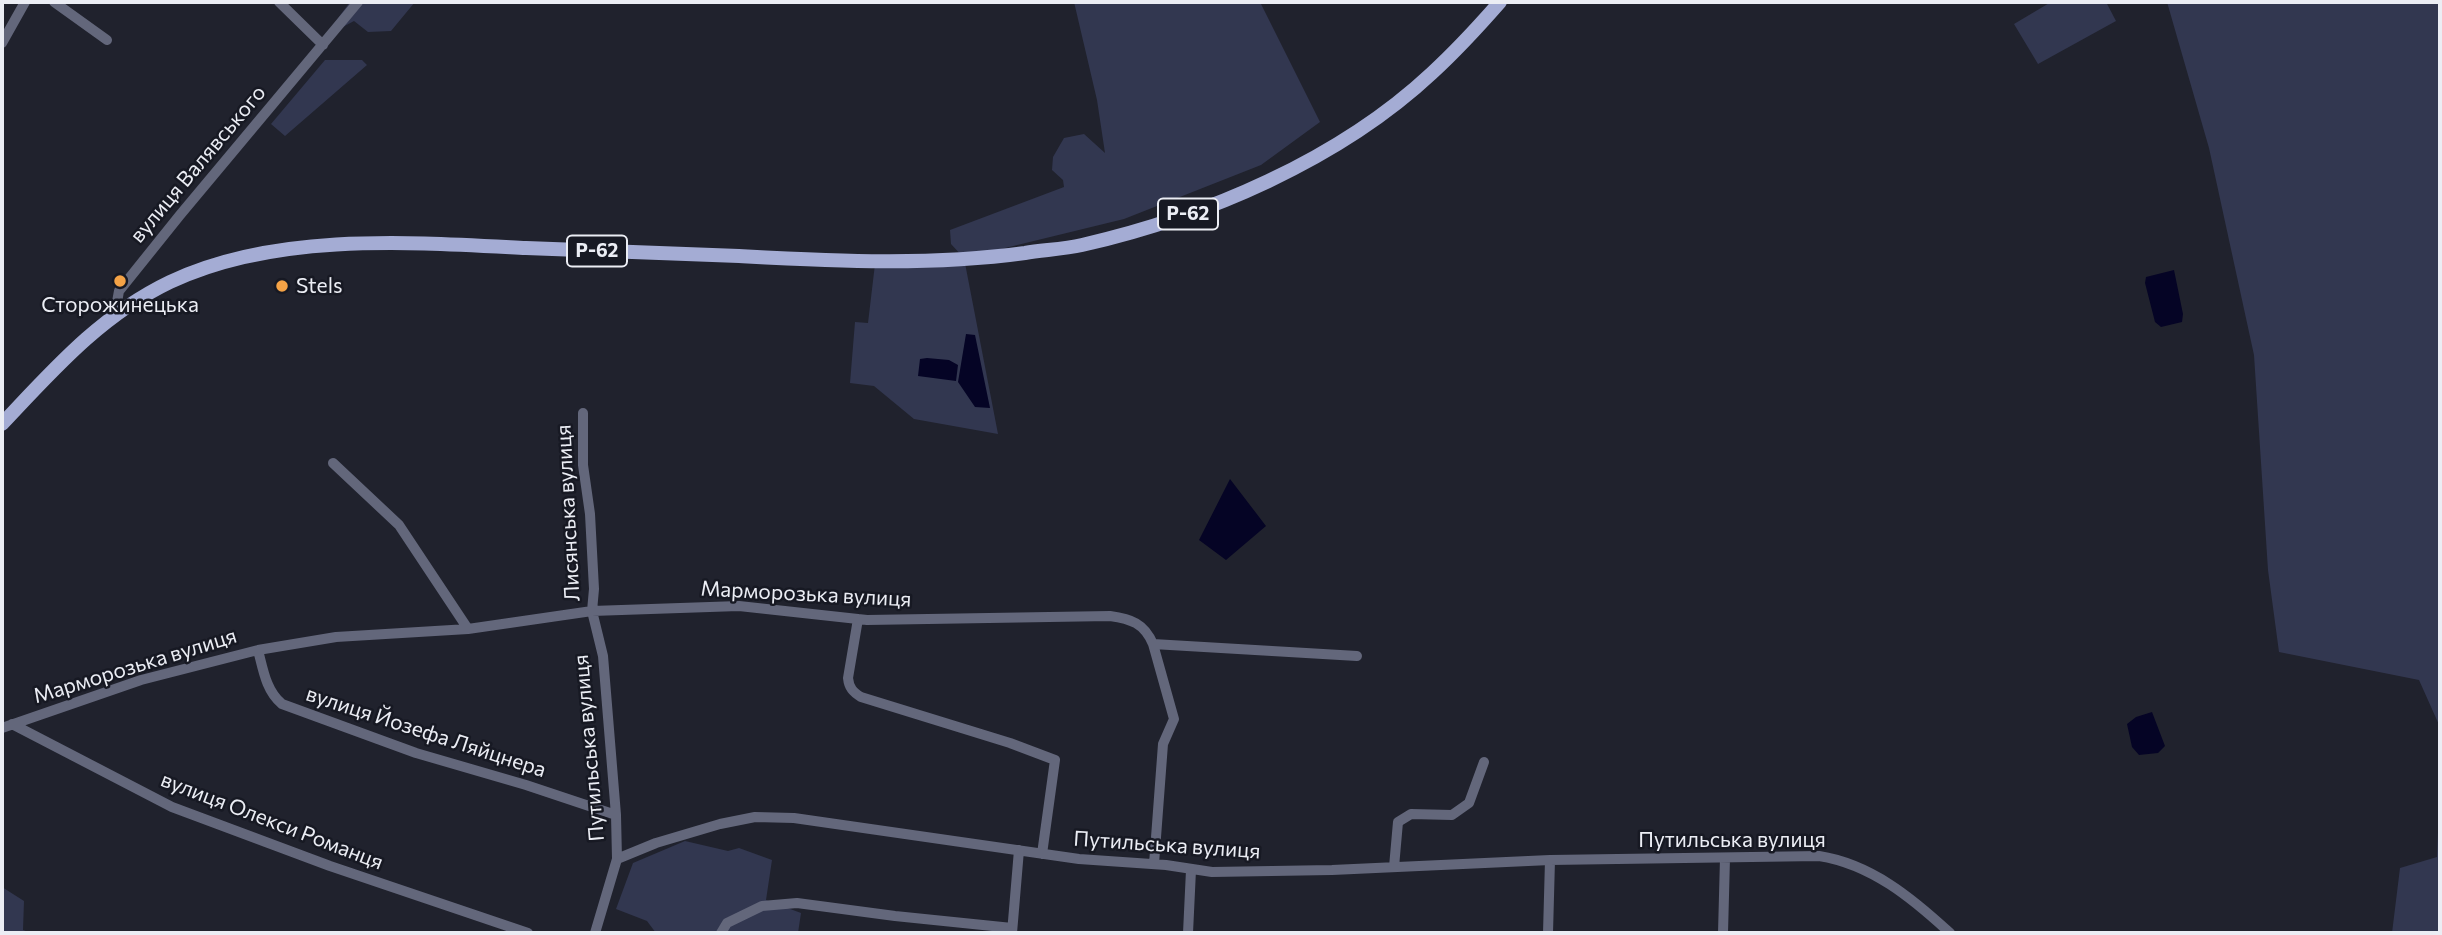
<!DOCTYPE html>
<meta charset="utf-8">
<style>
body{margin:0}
#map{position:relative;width:2442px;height:935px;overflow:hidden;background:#20222d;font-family:Commissioner,sans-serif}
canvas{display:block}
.frame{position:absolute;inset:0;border:4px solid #ebedf4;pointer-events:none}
</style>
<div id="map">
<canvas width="2442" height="935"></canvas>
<div class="frame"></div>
</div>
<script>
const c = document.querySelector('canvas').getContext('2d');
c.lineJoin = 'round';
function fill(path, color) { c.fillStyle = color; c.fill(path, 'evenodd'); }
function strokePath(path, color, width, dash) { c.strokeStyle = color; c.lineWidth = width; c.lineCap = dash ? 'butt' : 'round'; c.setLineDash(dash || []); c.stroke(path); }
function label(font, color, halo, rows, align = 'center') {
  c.font = font + ' Commissioner,sans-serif'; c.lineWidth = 5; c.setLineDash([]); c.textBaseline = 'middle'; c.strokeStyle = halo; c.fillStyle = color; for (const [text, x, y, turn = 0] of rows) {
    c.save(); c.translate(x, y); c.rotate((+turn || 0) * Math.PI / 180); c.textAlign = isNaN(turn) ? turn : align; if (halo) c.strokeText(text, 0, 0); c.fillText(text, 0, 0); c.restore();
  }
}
fill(new Path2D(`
 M350 2H415L391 31 368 32 354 21 324 37Z
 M1074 2H1260L1320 122 1261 165 1124 219 964 258 998 434 914 419 874 386 850 383 855 322 868 323 875 264 963 257 951 244 950 230 1064 187 1063 180 1052 170 1053 157 1064 138 1084 134 1105 153 1097 100Z
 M2051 2H2106L2116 21 2038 64 2014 24Z
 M2167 2H2440V737V727L2419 680 2279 652 2268 570 2254 355 2209 148Z
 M325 60H362L367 65 285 136 271 124Z
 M2440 781V933H2392L2400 868 2437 857Z
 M685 841 728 851 739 848 772 860 766 900 801 913 798 933H656L647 921 616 909 633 863Z
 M2 887 24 901 23 930 31 933H2Z`), '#323750');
fill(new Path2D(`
 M2174 270 2183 314 2182 322 2161 327 2155 322 2145 283 2146 277Z
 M966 334 975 335 990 408 975 407 958 382Z
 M927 358 949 360 958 365 956 381 918 376 920 359Z
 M1230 479 1266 526 1226 560 1199 540Z
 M2152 712 2165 746 2158 753 2139 755 2132 747 2127 724 2136 717Z`), '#050425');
strokePath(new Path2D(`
 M54 2 107 40
 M279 2 323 45
 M2 43 25 2
 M115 313 119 291 180 215 358 2
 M583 413V465L590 514 594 589 592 611 603 656 616 815 617 859 656 843 720 824 755 817 794 818 1079 859 1166 865 1212 872 1332 870 1550 860 1819 856C1871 864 1912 898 1950 933
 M333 463 399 525 468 629
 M858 619 848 678C849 688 853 692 861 697L1010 743 1055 760 1042 854
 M1153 644 1174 719 1163 744 1154 864
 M258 650C263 669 266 691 282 704L416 753 526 785 616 815
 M12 724 172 807 330 866 528 933
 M2 728 141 680 258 650 336 637 468 629 592 611 739 606 867 620 1110 616C1131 619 1144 623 1153 644L1357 656
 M1394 867 1398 822 1411 814 1452 815 1469 803 1484 762
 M595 933 617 859
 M721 933 727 923 762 906 797 903 895 916 1012 928
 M1012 933 1019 850
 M1188 933 1191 870
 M1548 933 1550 860
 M1723 933 1725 858`), '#63677b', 10);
strokePath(new Path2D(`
 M2 424C53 370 101 315 170 282 275 232 412 242 526 248 597 251 668 253 739 256 836 261 928 266 1025 253 1044 250 1064 249 1082 245 1205 217 1339 160 1432 73 1456 51 1479 26 1500 2`), '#a4acd4', 14);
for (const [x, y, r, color] of [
 [120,281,7,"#f5a346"],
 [282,286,7,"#f5a346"]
]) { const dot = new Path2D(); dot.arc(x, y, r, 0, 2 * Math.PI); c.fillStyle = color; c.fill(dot); strokePath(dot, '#171923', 2.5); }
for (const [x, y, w] of [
 [1188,214,60],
 [597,251,60]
]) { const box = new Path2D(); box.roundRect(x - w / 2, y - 15.5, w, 31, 5); c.fillStyle = '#171923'; c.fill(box); strokePath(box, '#ebedf4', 2); }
label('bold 19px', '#ebedf4', null, [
 ["Р-62",1188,214],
 ["Р-62",597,251]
]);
label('21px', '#ebedf4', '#171923', [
 ["вулиця Валявського",198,164,-50],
 ["Лисянська вулиця",568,513,-93],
 ["Марморозька вулиця",806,594,3],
 ["Марморозька вулиця",135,666,-17],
 ["вулиця Йозефа Ляйцнера",426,732,18],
 ["Путильська вулиця",589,748,-95],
 ["вулиця Олекси Романця",272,821,21],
 ["Путильська вулиця",1732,840],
 ["Путильська вулиця",1167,845,4]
]);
label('21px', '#ebedf4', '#171923', [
 ["Stels",296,286],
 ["Сторожинецька",120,305,"center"]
], 'left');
</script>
